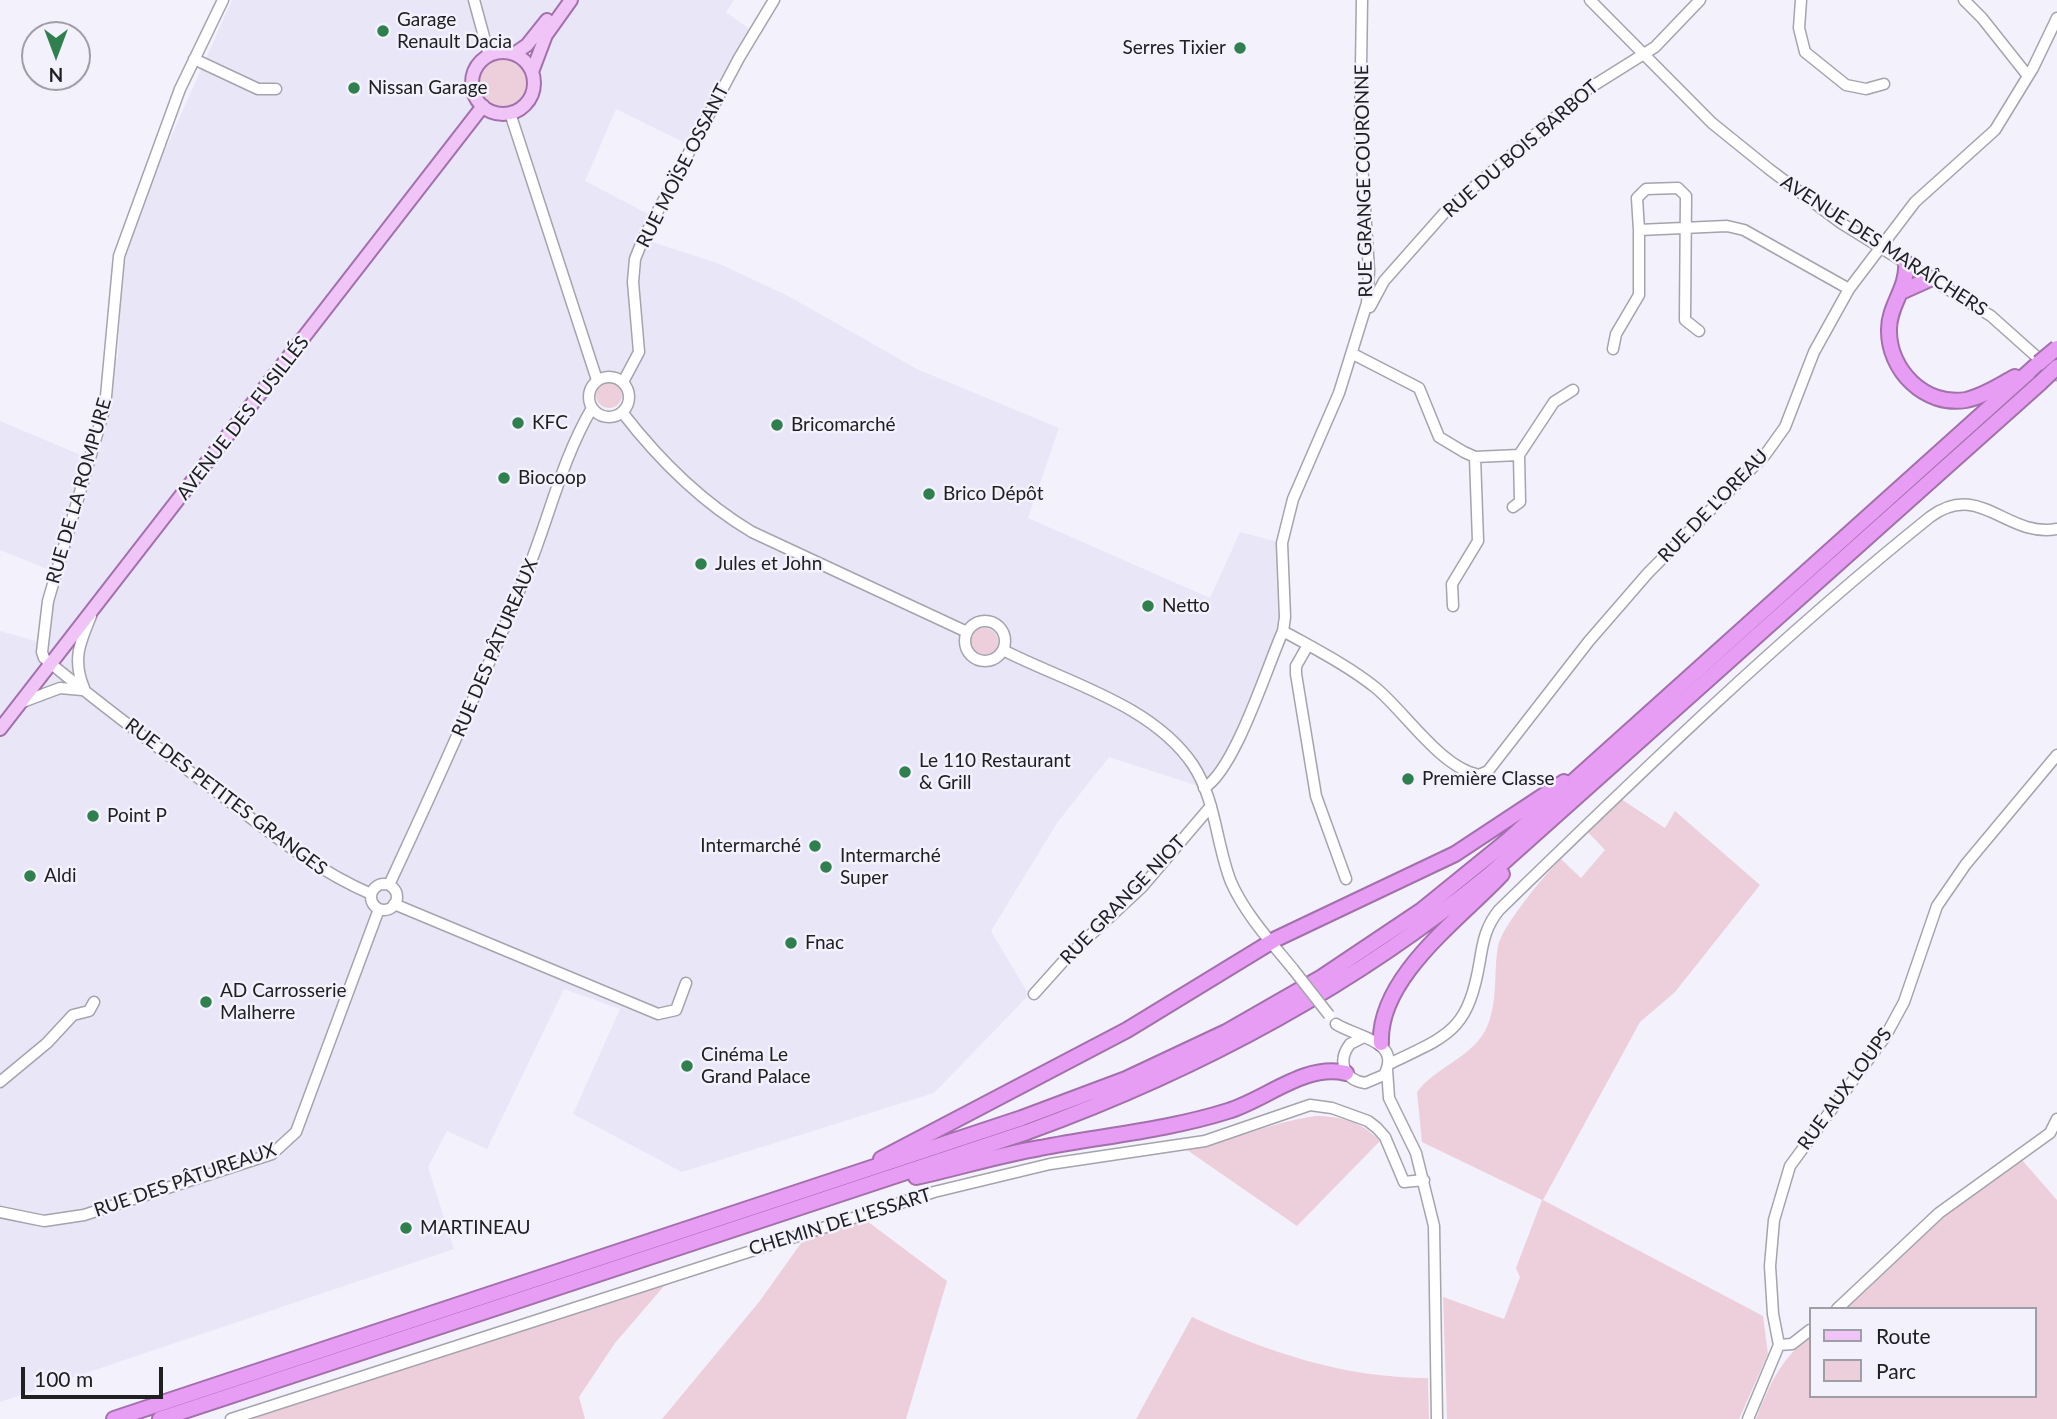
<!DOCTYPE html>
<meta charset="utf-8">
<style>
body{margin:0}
#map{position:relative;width:2057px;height:1419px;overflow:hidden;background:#f3f1fc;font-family:Lato,sans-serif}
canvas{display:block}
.legend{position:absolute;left:1809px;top:1307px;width:228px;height:91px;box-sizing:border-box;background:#f3f1fc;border:2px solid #9f9da5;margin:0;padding:9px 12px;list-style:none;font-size:21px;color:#202023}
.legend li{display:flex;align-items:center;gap:14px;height:35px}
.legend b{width:35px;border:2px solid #9f9da5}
.north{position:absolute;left:21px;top:21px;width:70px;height:70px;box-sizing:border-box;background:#f3f1fc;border:2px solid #9f9da5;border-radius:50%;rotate:180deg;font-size:19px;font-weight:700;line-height:28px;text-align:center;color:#202023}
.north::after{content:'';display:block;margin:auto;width:24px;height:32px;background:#307f4f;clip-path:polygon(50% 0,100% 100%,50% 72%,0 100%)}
.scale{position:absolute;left:21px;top:1367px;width:142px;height:32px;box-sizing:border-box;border:4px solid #202023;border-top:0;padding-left:9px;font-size:21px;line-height:24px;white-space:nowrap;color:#202023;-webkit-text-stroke:5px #f3f1fc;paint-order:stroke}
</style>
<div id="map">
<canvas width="2057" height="1419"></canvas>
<ul class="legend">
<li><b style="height:9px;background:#f1c4f8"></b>Route</li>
<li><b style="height:19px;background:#edcfdc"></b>Parc</li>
</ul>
<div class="north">N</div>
<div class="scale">100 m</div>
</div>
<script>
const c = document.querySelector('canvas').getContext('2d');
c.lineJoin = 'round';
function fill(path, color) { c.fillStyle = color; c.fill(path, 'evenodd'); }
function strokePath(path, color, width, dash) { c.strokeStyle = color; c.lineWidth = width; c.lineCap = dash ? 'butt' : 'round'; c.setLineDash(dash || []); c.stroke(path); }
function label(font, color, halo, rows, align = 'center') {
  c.font = font + ' Lato,sans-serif'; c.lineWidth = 5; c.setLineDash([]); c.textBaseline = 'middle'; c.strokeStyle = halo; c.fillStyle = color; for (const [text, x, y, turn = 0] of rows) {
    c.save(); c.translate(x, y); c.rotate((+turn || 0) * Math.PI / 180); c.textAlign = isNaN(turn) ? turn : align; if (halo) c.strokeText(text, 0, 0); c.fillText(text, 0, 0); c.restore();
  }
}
fill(new Path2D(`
 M232 0H734L726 12 755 33 691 146 616 109 585 181 654 217 643 239 720 264 790 297 917 369 1059 428 1028 518 1210 598 1240 532 1282 543 1285 617 1235 746 1204 788 1109 757 1057 823 991 931 1029 995 934 1093 682 1172 573 1114 620 1009 564 989 487 1149 447 1131 428 1167 454 1249 0 1402V631L36 641 55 572 0 550V421L83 456 99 401 104 361 118 358 122 267 142 202ZM604 377 617 378 628 392 627 405 613 416 597 413 589 403 591 387Z`), '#e9e6f8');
fill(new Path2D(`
 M480 83a23 23 0 1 1 46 0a23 23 0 1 1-46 0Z
 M596 395a13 13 0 1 1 26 0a13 13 0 1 1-26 0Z
 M970 642a14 14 0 1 1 28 0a14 14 0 1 1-28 0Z
 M1621 799 1665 828 1675 811 1760 885 1675 992 1640 1022 1543 1200 1763 1316 1768 1354 1739 1419H1447L1443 1297 1504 1319 1520 1277 1516 1268 1542 1200 1422 1142 1417 1092C1436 1067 1469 1059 1485 1031 1499 1004 1493 974 1498 946 1502 926 1545 874 1561 859L1581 878 1605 850 1585 829Z
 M1315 1116C1341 1116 1362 1122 1380 1141L1297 1226 1187 1150C1231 1140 1271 1123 1315 1116Z
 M2022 1160 2057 1200V1419H1756C1769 1385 1781 1359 1810 1336V1396H2034V1309H1844L1950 1209Z
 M863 1218 947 1281 906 1419H662L759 1302 804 1239Z
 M671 1278 615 1343 579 1397 585 1419H248Z
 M1192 1317C1267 1352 1344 1378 1428 1378L1429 1419H1136Z`), '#edcfdc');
const minor = new Path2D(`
 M223 0 180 89 119 256 105 407 48 601 42 652 44 658C102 706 161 750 221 795 269 832 315 870 371 894
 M474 0 489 55
 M1590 0 1712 123 1769 169 1841 223 1991 316 2057 375
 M1801 0 1799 28 1805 52 1846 85 1866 89 1884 84
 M1964 0 1982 18 2028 76
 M194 59 258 89H276
 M510 113 597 380
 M1639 230 1637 198 1646 189 1678 188 1686 196 1685 320 1699 331
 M1370 307 1384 281 1446 211 1588 89 1655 47 1700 0
 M1613 349 1616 334 1639 295V230L1727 226 1744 230 1849 289
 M1353 354 1419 388 1439 437 1464 452 1475 457 1519 455 1554 402 1573 390
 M589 397a20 20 0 1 1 40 0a20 20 0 1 1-40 0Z
 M623 382 639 352 633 282 635 259 643 239 739 58 774 0
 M622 412C659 460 700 501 752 532L967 632
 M1513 507 1520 502 1519 455
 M1453 606 1452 584 1478 541 1475 457
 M965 641a20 20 0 1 1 40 0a20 20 0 1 1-40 0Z
 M1283 631C1315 649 1347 665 1376 688 1405 712 1441 768 1479 775L1488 771 1589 641 1648 573 1765 455 1785 427 1814 352 1849 289 1915 202 1995 130 2033 68 2057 18
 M1308 645 1296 666V674L1316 796 1346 879
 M1003 650C1065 682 1152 704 1193 765 1216 800 1216 844 1231 882 1245 914 1271 942 1293 969
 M84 688C72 660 80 642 91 616
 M20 703 60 688 82 690
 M1204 788C1235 770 1267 667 1283 631L1285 617 1282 543 1293 499 1339 393 1367 303 1369 270 1360 133 1362 0
 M371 897a13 13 0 1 1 26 0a13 13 0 1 1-26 0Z
 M389 885C437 782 484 678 527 572 549 518 562 459 592 408
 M394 904 658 1014 676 1010 686 983
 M1034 994 1069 955 1142 887 1211 806
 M1336 1024C1356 1037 1403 1041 1384 1075L1365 1083C1344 1080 1337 1061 1350 1044L1364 1037
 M1389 1064C1449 1035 1468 1032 1480 960 1483 941 1486 926 1499 910 1638 775 1778 639 1930 517 1980 480 2006 538 2057 529
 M1387 1069 1389 1098 1416 1153 1434 1226 1437 1419
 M0 1082 47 1043 73 1015 89 1011 94 1002
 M0 1212 44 1221 84 1215 272 1154 296 1132 379 909
 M1837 1309 1939 1213 2050 1133 2057 1119
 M1779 1345 1792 1344 1810 1330
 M231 1419 934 1192 1050 1164 1205 1141 1310 1105 1332 1108 1368 1121 1377 1128 1385 1137 1404 1182 1424 1180
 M1748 1419 1779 1345 1773 1314 1770 1266 1774 1220 1790 1166 1885 1037 1904 1002 1937 906 1966 864 2057 755`);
const major = new Path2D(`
 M472 83a31 31 0 1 1 62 0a31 31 0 1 1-62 0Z
 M514 54 527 45 547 20
 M532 72 546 35 571 0
 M0 729 483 106`);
const highway = new Path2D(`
 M1906 263C1908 288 1889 305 1889 329 1888 370 1925 407 1966 400 1984 396 2000 385 2015 377
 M1903 291 1932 278
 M1381 1043C1378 977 1461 918 1502 874
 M881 1159 1127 1030 1276 939 1455 854 1564 782
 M916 1177C958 1168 998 1155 1040 1148 1102 1136 1168 1130 1228 1111 1267 1099 1305 1063 1346 1073
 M114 1419 1022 1118 1126 1079 1226 1032 1322 977 1422 910 1507 841 2039 363
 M160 1419 1027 1132C1195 1071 1350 989 1489 875L2040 383`);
strokePath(minor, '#a5a3ac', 13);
strokePath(major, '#a271ab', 16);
strokePath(highway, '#a271ab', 18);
strokePath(minor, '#fff', 10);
strokePath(major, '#f1c4f8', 12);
strokePath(highway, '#e89df4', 14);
const minorBridge = new Path2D(`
 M1293 969 1329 1015`);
const highwayBridge = new Path2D(`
 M2039 363 2057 348
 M2040 383 2057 367`);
strokePath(minorBridge, '#a5a3ac', 13, []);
strokePath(highwayBridge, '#a271ab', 18, []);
strokePath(minorBridge, '#fff', 10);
strokePath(highwayBridge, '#e89df4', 14);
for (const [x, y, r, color] of [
 [383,31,7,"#307f4f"],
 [1240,48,7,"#307f4f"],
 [354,88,7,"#307f4f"],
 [518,423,7,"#307f4f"],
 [777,425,7,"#307f4f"],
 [504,478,7,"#307f4f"],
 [929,494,7,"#307f4f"],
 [701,564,7,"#307f4f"],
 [1148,606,7,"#307f4f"],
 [905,772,7,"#307f4f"],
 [1408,779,7,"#307f4f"],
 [93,816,7,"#307f4f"],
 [815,846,7,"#307f4f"],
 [826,867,7,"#307f4f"],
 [30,876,7,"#307f4f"],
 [791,943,7,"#307f4f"],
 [206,1002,7,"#307f4f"],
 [687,1066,7,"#307f4f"],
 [406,1228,7,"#307f4f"]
]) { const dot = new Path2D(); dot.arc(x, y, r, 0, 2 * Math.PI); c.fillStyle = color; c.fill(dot); strokePath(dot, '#f3f1fc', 2.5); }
label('19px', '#202023', '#f3f1fc', [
 ["Garage",397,20],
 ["Renault Dacia",397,42],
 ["Serres Tixier",1226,48,"right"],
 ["Nissan Garage",368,88],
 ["KFC",532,423],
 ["Bricomarché",791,425],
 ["Biocoop",518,478],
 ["Brico Dépôt",943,494],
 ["Jules et John",715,564],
 ["Netto",1162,606],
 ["Le 110 Restaurant",919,761],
 ["& Grill",919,783],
 ["Première Classe",1422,779],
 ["Point P",107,816],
 ["Intermarché",801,846,"right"],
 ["Intermarché",840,856],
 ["Super",840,878],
 ["Aldi",44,876],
 ["Fnac",805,943],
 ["AD Carrosserie",220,991],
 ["Malherre",220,1013],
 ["Cinéma Le",701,1055],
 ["Grand Palace",701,1077],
 ["MARTINEAU",420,1228]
], 'left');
label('19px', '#202023', '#f3f1fc', [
 ["RUE DU BOIS BARBOT",1521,149,-41],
 ["RUE MOÏSE OSSANT",683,166,-63],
 ["RUE GRANGE COURONNE",1364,181,-91],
 ["AVENUE DES MARAÎCHERS",1884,246,33],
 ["AVENUE DES FUSILLÉS",243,418,-52],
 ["RUE DE LA ROMPURE",79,491,-74],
 ["RUE DE L'OREAU",1713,506,-46],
 ["RUE DES PÂTUREAUX",495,648,-67],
 ["RUE DES PETITES GRANGES",226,797,37],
 ["RUE GRANGE NIOT",1123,900,-46],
 ["RUE AUX LOUPS",1845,1089,-54],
 ["RUE DES PÂTUREAUX",185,1180,-19],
 ["CHEMIN DE L'ESSART",840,1222,-17]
]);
</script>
